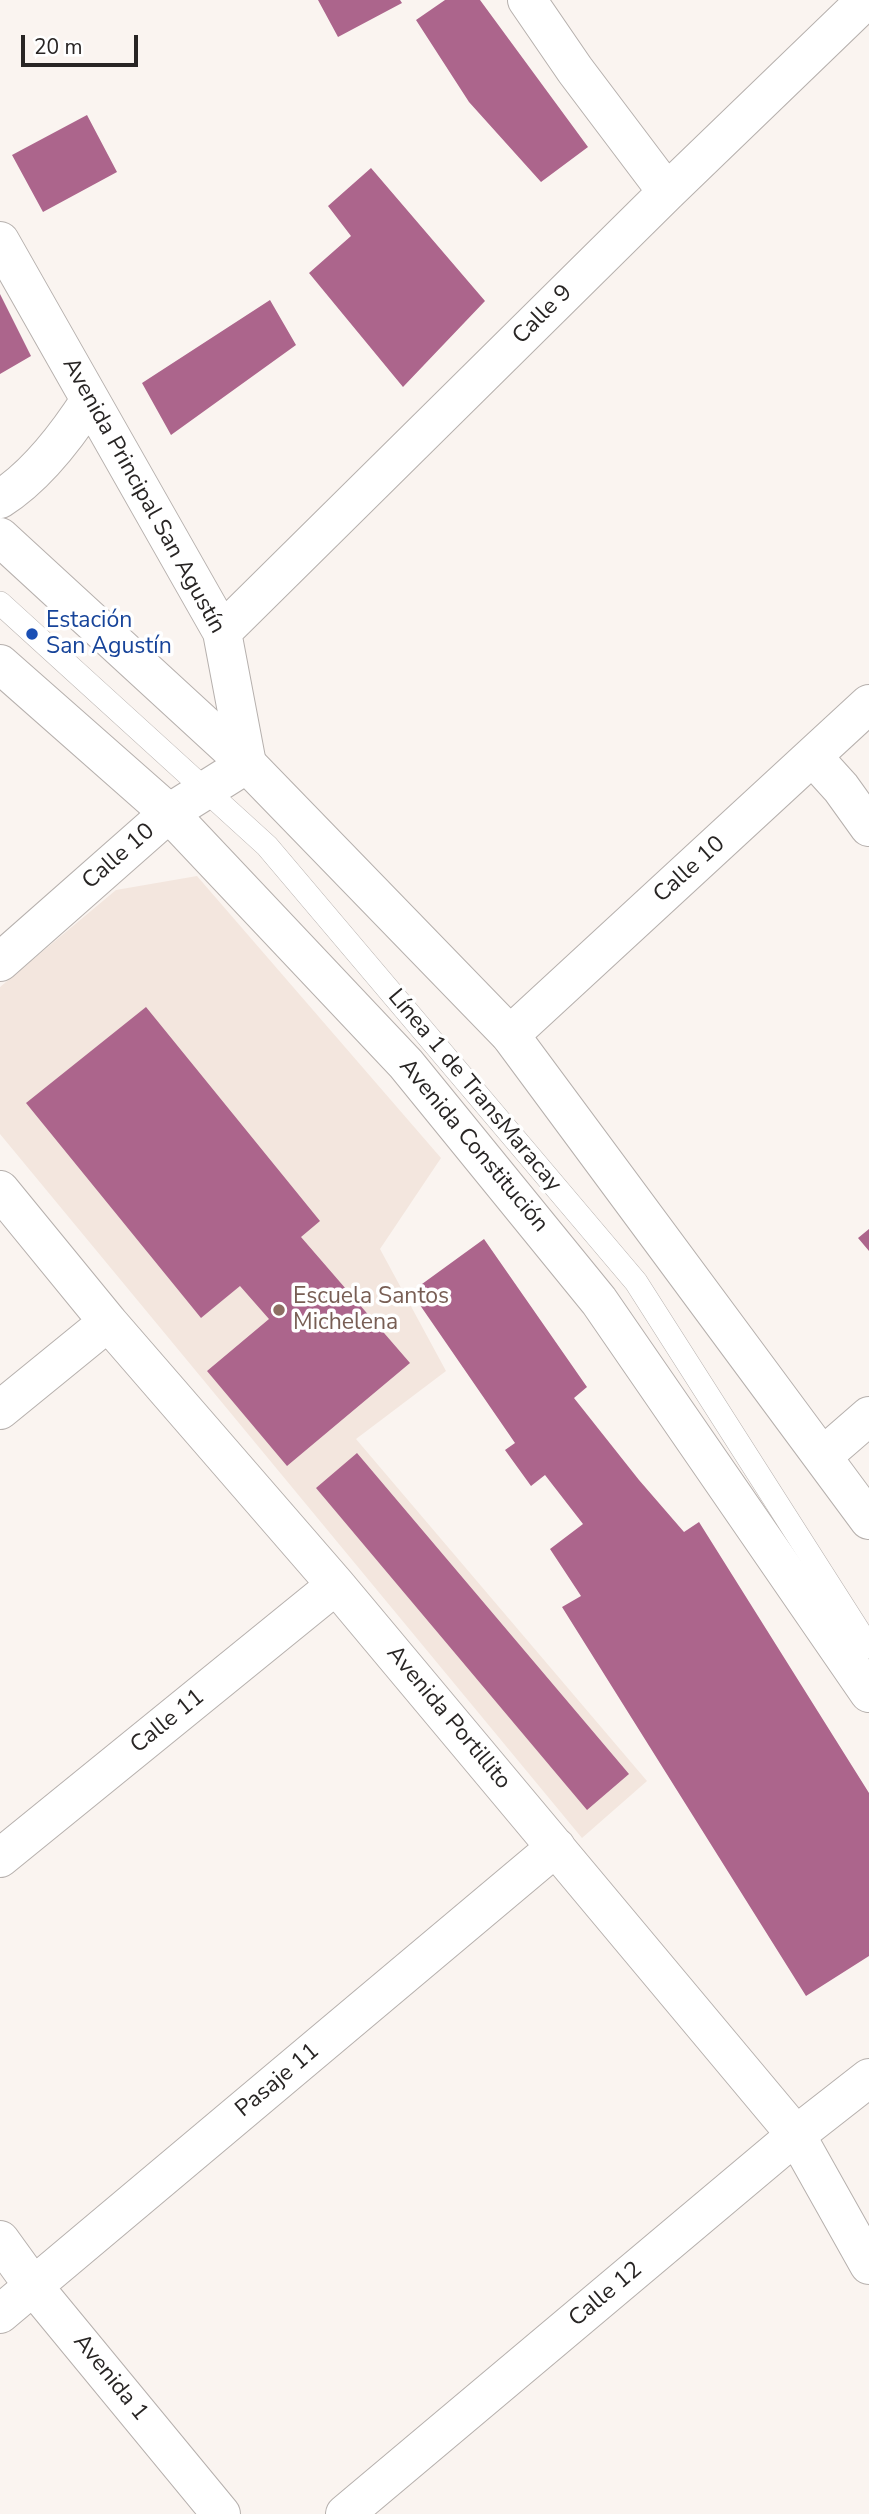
<!DOCTYPE html>
<meta charset="utf-8">
<style>
body{margin:0}
#map{position:relative;width:869px;height:2514px;overflow:hidden;background:#faf4f0;font-family:"Nunito Sans",sans-serif}
canvas{display:block}
.scale{position:absolute;left:21px;top:35px;width:117px;height:32px;box-sizing:border-box;border:4px solid #282524;border-top:0;padding-left:9px;font-size:21px;line-height:24px;white-space:nowrap;color:#282524;-webkit-text-stroke:5px #fff;paint-order:stroke}
</style>
<div id="map">
<canvas width="869" height="2514"></canvas>
<div class="scale">20 m</div>
</div>
<script>
const c = document.querySelector('canvas').getContext('2d');
c.lineJoin = 'round';
function fill(path, color) { c.fillStyle = color; c.fill(path, 'evenodd'); }
function strokePath(path, color, width, dash) { c.strokeStyle = color; c.lineWidth = width; c.lineCap = dash ? 'butt' : 'round'; c.setLineDash(dash || []); c.stroke(path); }
function label(font, color, halo, rows, align = 'center') {
  c.font = font + ' "Nunito Sans",sans-serif'; c.lineWidth = 7; c.setLineDash([]); c.textBaseline = 'middle'; c.strokeStyle = halo; c.fillStyle = color; for (const [text, x, y, turn = 0] of rows) {
    c.save(); c.translate(x, y); c.rotate((+turn || 0) * Math.PI / 180); c.textAlign = isNaN(turn) ? turn : align; if (halo) c.strokeText(text, 0, 0); c.fillText(text, 0, 0); c.restore();
  }
}
fill(new Path2D(`
 M197 876 441 1158 380 1249 446 1371 356 1439 647 1781 582 1838 0 1134V987L116 890Z`), '#f3e6de');
fill(new Path2D(`
 M318 0H400L402 3 338 37Z
 M445 0H480L588 147 541 182 469 102 416 20Z
 M87 115 117 172 43 212 12 155Z
 M371 168 485 301 403 387 309 273 351 236 328 206Z
 M0 294 31 356 0 374Z
 M270 300 296 345 171 435 142 383Z
 M146 1007 320 1221 301 1237 410 1363 287 1466 207 1371 269 1319 240 1286 201 1318 26 1103Z
 M869 1229V1251L858 1238Z
 M484 1239 587 1387 574 1398 639 1480 684 1532 699 1522 869 1793V1956L806 1996 562 1607 581 1596 550 1549 583 1524 545 1475 531 1486 505 1450 515 1443 411 1292Z
 M357 1453 629 1774 587 1810 316 1488Z`), '#ac658c');
const service = new Path2D(`
 M0 603 267 846 636 1282 869 1647`);
const minor = new Path2D(`
 M527 0 575 70 667 192
 M0 241 222 632 247 764 169 813 0 962
 M0 499C35 477 68 434 90 400
 M222 632 667 192 866 0
 M813 757 841 788 869 827
 M510 1035 869 704
 M0 1190 108 1322 336 1585 796 2135 869 2265
 M0 1410 108 1322
 M823 1456 869 1416
 M0 1858 336 1585
 M0 2240 34 2287 221 2514
 M0 2314 556 1847
 M345 2514 796 2135 869 2078`);
const tertiary = new Path2D(`
 M0 537 247 764 510 1035 869 1520
 M0 664 169 813 406 1064 599 1301 869 1693`);
strokePath(service, '#b6b0ad', 24);
strokePath(minor, '#b6b0ad', 40);
strokePath(tertiary, '#b6b0ad', 40);
strokePath(service, '#fff', 23);
strokePath(minor, '#fff', 38);
strokePath(tertiary, '#fff', 38);
for (const [x, y, r, color] of [
 [32,634,7,"#1a4fb4"],
 [279,1310,7,"#8d6e63"]
]) { const dot = new Path2D(); dot.arc(x, y, r, 0, 2 * Math.PI); c.fillStyle = color; c.fill(dot); strokePath(dot, '#fff', 2.5); }
label('23px', '#282524', '#fff', [
 ["Calle 9",543,315,-45],
 ["Avenida Principal San Agustín",143,496,61],
 ["Calle 10",119,857,-41],
 ["Calle 10",690,870,-42],
 ["Línea 1 de TransMaracay",474,1091,50],
 ["Avenida Constitución",473,1146,50],
 ["Avenida Portillito",448,1718,50],
 ["Calle 11",168,1722,-39],
 ["Pasaje 11",278,2081,-40],
 ["Calle 12",606,2295,-40],
 ["Avenida 1",110,2378,51]
]);
label('23px', '#164399', '#fff', [
 ["Estación",46,621],
 ["San Agustín",46,647]
], 'left');
label('23px', '#785e54', '#fff', [
 ["Escuela Santos",293,1297],
 ["Michelena",293,1323]
], 'left');
</script>
